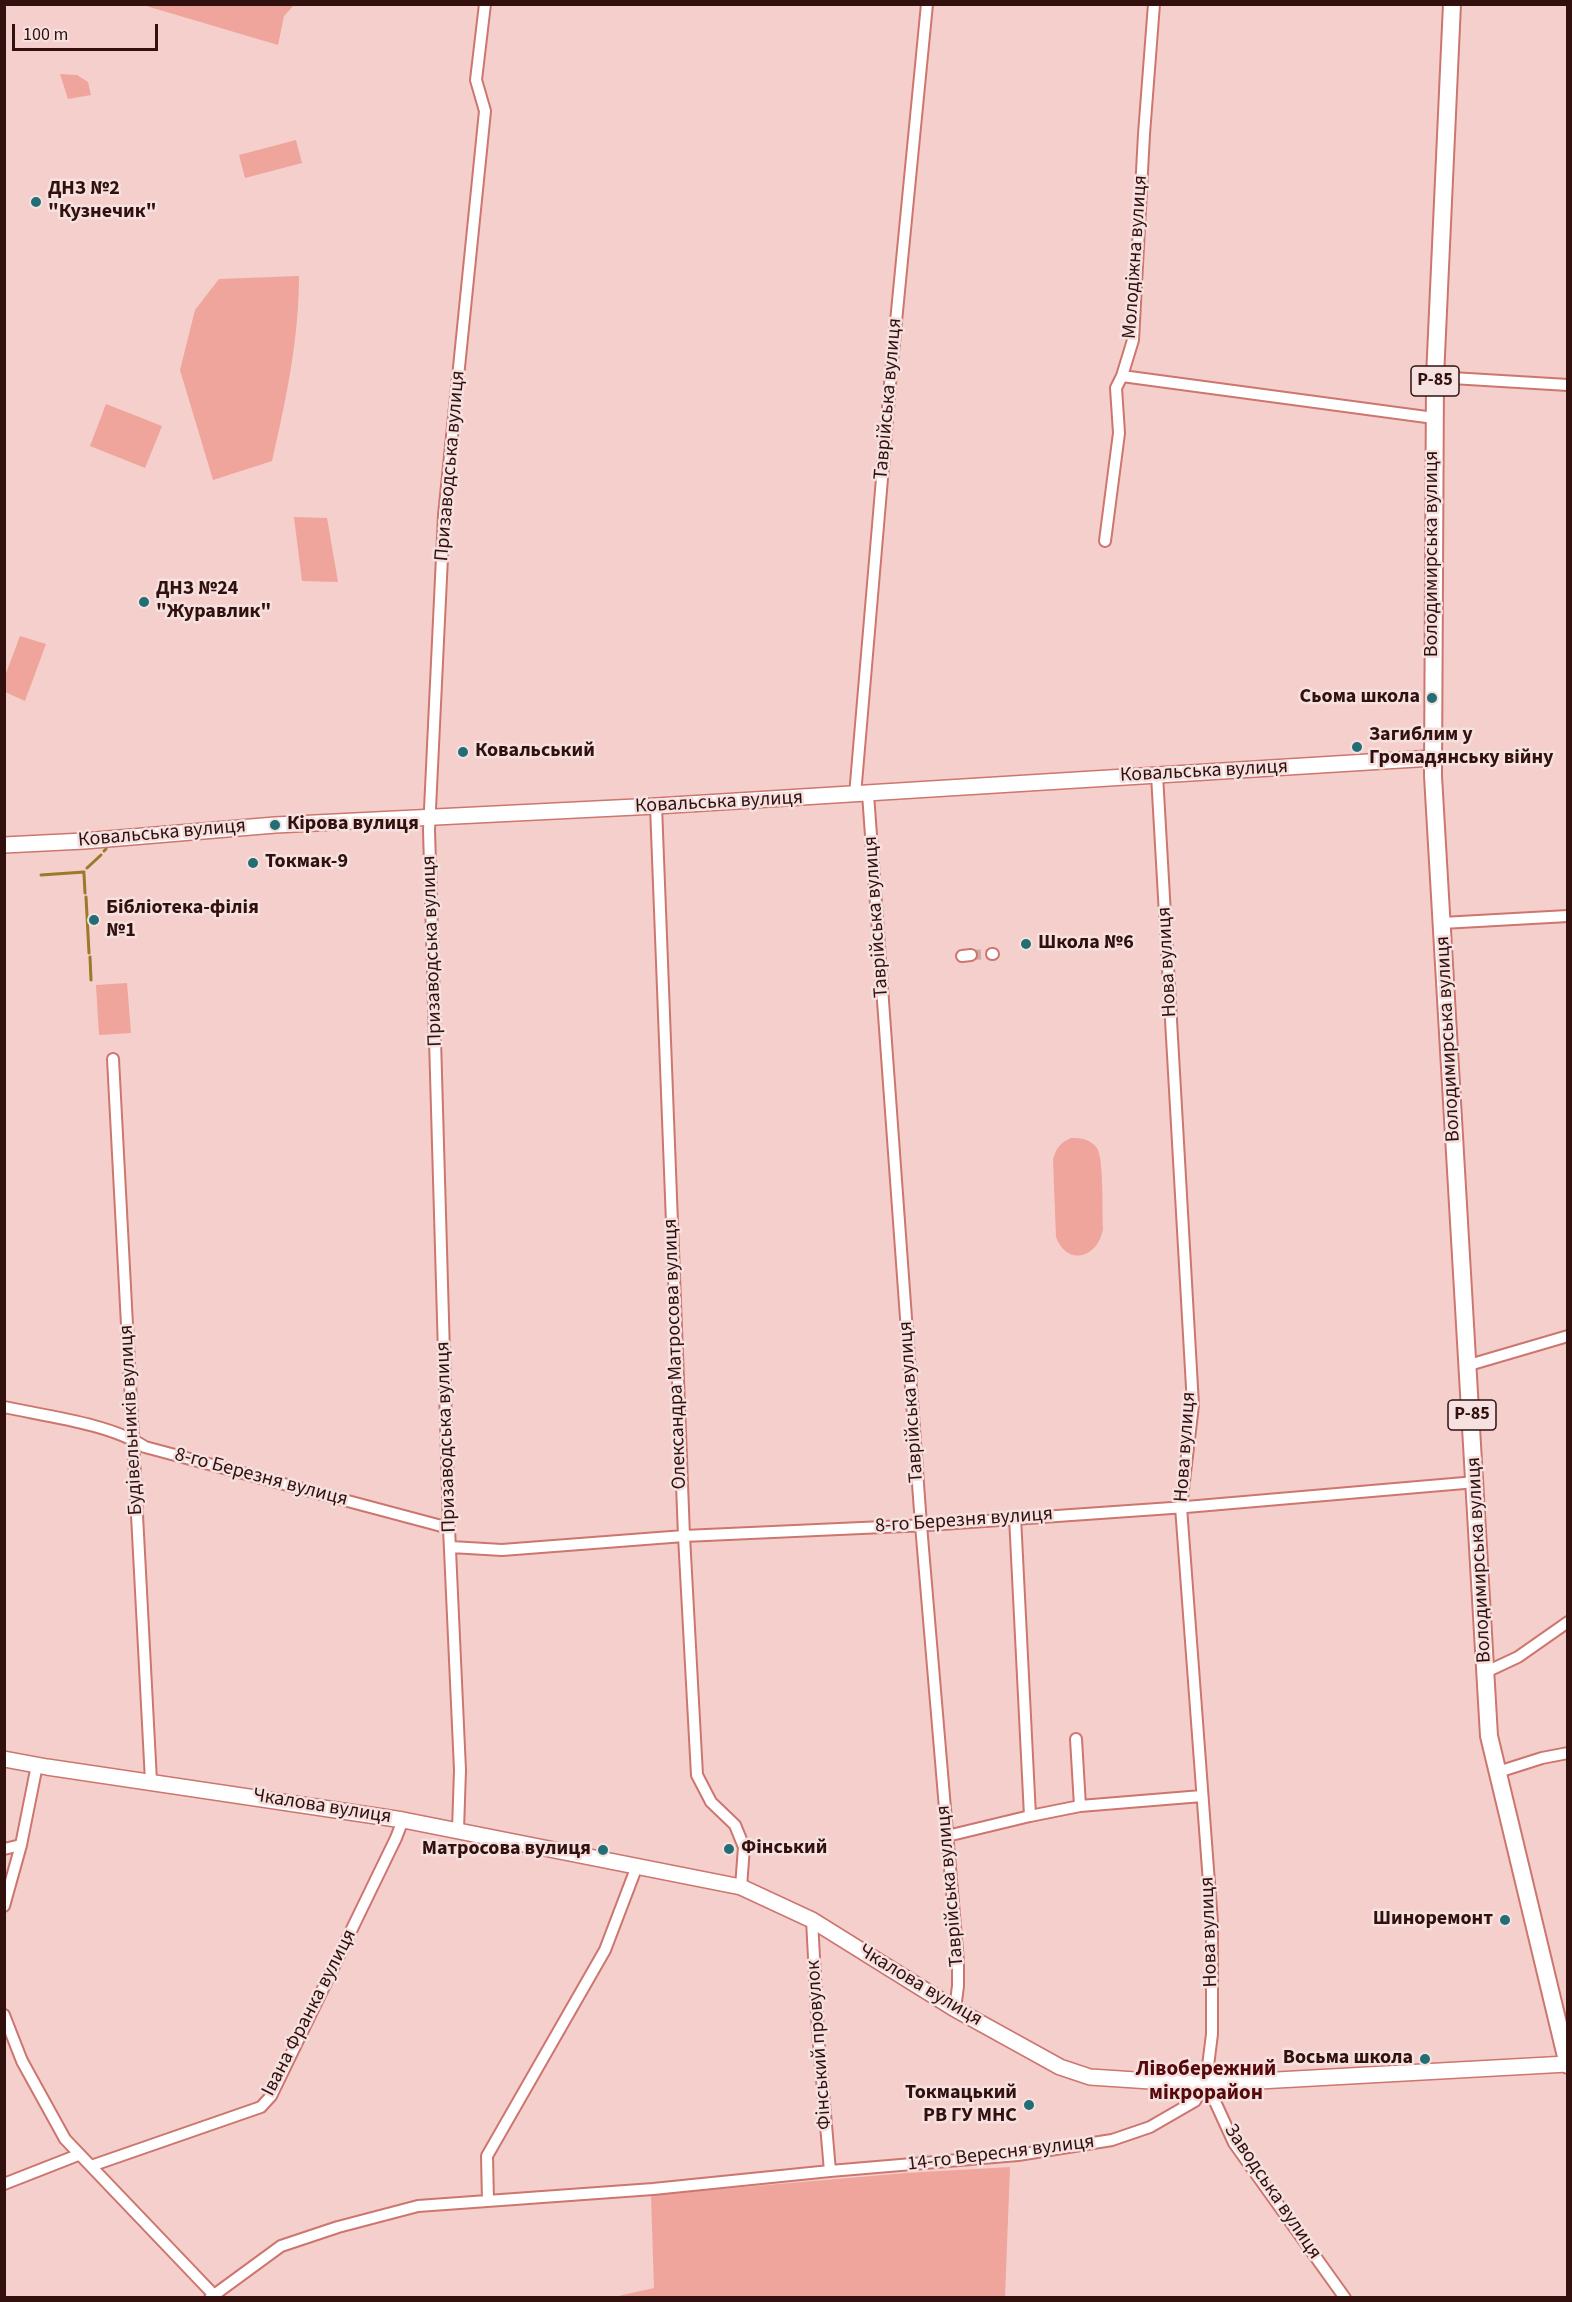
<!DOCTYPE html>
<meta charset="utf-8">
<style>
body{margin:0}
#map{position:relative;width:1572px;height:2302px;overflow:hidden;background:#f5cfcb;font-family:"Source Sans 3",sans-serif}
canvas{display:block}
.frame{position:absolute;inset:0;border:6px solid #31100e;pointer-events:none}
.scale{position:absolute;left:12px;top:24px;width:146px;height:27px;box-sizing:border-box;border:3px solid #31100e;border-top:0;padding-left:8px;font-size:18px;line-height:21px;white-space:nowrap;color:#31100e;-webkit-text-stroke:4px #f5e1df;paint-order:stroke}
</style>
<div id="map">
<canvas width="1572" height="2302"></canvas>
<div class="frame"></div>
<div class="scale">100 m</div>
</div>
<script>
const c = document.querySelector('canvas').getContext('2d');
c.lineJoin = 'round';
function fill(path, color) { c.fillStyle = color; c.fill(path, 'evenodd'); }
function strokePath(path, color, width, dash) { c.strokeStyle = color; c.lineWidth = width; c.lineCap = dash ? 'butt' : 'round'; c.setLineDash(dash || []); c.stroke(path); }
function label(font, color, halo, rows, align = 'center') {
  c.font = font + ' "Source Sans 3",sans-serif'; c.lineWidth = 5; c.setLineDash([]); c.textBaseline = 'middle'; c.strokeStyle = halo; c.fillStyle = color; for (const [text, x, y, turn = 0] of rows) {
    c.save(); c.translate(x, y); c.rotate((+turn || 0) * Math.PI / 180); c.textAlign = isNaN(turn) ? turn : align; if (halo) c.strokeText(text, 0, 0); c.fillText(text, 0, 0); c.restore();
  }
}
fill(new Path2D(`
 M143 5 294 4V5L284 16 278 45Z
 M60 74 77 75 88 82 91 95 68 99Z
 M296 140 302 163 245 178 239 155Z
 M299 276C299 339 286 400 272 461L213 480 180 370 195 310 219 279Z
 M106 404 162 426 145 468 90 446Z
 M294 517 327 518 338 582 302 581Z
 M20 636 46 644 25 701 5 692V676Z
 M127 983 131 1033 99 1035 96 985Z
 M1071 1138C1082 1138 1090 1139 1097 1148 1104 1159 1102 1213 1103 1229 1098 1258 1067 1267 1056 1237L1053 1160C1056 1148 1060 1143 1071 1138Z
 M1010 2167 1005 2297H614L654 2288 651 2195 906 2173Z`), '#efa49c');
strokePath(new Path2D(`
 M104 851 106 849
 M87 868 101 855
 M84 874 85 893
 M41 875 84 872
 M86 897 89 953
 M90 957 91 980`), '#9a7928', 3);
strokePath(new Path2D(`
 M971 955 992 954`), '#cea9a5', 10, [10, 5]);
const street = new Path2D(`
 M1122 376 1434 418
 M1435 377 1568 385
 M1105 541 1119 433 1116 388 1122 376 1133 340 1144 134 1154 4
 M868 794 921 1525 958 1962V1986L955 2009
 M855 795 891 373 927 4
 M656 806 684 1536 697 1775 711 1802 735 1825 744 1847 741 1887
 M1442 923 1568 916
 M992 954H993
 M962 956 971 955
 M113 1059 151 1781
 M1469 1365 1568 1336
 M4 1407C46 1416 111 1424 145 1447L449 1528
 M1015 1517 1030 1816
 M451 1547 502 1550 684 1536 928 1525 1186 1507 1476 1482
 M1486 1672 1518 1657 1568 1622
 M1076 1739 1080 1806
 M1498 1772 1542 1758 1568 1753
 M458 1830 460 1770 449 1528 429 830 444 515 485 111 476 80 485 4
 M947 1836 1030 1816 1080 1806 1202 1796
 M4 1849 21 1845
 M4 1906 21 1845 37 1765
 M812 1920 818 2033 830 2171
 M4 2015 22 2061 65 2139 213 2294
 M1206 2082 1234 2143 1345 2298
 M91 2166 261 2107 271 2096 396 1838 403 1820
 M4 2184 78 2155
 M488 2201 487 2156 605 1950 637 1866
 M210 2298 281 2246 338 2227 418 2206 653 2189 830 2171 1018 2155 1112 2140 1150 2127 1195 2101 1206 2082 1212 2034V1923L1181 1507 1193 1405 1157 775`);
const secondary = new Path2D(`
 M4 845 84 841 275 825 656 806 1433 758
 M4 1759 47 1767 403 1820 741 1887 812 1920 955 2009 1060 2067 1090 2077 1181 2083 1241 2082 1567 2064`);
const primary = new Path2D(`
 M1452 4 1435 377 1433 776 1489 1736 1568 2065`);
strokePath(street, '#cc766f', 14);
strokePath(secondary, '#cc766f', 18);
strokePath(primary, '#cc766f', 20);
strokePath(street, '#fff', 10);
strokePath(secondary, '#fff', 15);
strokePath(primary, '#fff', 16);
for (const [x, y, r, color] of [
 [36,202,6,"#236d75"],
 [144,602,6,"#236d75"],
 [1432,698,6,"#236d75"],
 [1357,747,6,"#236d75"],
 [463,752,6,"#236d75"],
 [275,825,6,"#236d75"],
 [253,863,6,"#236d75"],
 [94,920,6,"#236d75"],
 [1026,944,6,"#236d75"],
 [729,1849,6,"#236d75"],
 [603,1850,6,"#236d75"],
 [1505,1920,6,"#236d75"],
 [1425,2059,6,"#236d75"],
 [1029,2105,6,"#236d75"]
]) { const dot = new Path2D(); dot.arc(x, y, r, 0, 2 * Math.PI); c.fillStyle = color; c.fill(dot); strokePath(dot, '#f5e1df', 2); }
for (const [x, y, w] of [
 [1435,381,48],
 [1472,1415,48]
]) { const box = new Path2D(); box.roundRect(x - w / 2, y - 15, w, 30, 4.5); c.fillStyle = '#f5e1df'; c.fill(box); strokePath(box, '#31100e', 1.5); }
label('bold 18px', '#31100e', null, [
 ["Р-85",1435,381],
 ["Р-85",1472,1415]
]);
label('bold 20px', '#31100e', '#f5e1df', [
 ["ДНЗ №2",48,190],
 ["\"Кузнечик\"",48,213],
 ["ДНЗ №24",156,590],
 ["\"Журавлик\"",156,613],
 ["Сьома школа",1420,698,"right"],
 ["Загиблим у",1369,736],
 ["Громадянську війну",1369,759],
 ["Ковальський",475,752],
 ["Кірова вулиця",287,825],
 ["Токмак-9",265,863],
 ["Бібліотека-філія",106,909],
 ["№1",106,932],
 ["Школа №6",1038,944],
 ["Фінський",741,1849],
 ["Матросова вулиця",591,1850,"right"],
 ["Шиноремонт",1493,1920,"right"],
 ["Восьма школа",1413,2059,"right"],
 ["Токмацький",1017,2094,"right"],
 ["РВ ГУ МНС",1017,2117,"right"]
], 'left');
label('20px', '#31100e', '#f5e1df', [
 ["Молодіжна вулиця",1136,257,-86],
 ["Таврійська вулиця",889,399,-85],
 ["Призаводська вулиця",451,466,-85],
 ["Володимирська вулиця",1433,554,-90],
 ["Ковальська вулиця",1204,772,-3],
 ["Ковальська вулиця",719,803,-3],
 ["Ковальська вулиця",162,834,-5],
 ["Таврійська вулиця",877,917,-94],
 ["Призаводська вулиця",433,951,-92],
 ["Нова вулиця",1168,962,-93],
 ["Володимирська вулиця",1449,1039,-93],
 ["Олександра Матросова вулиця",676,1354,-92],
 ["Таврійська вулиця",912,1402,-94],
 ["Будівельників вулиця",132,1420,-93],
 ["Призаводська вулиця",447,1437,-92],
 ["Нова вулиця",1186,1447,-86],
 ["8-го Березня вулиця",261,1478,15],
 ["8-го Березня вулиця",964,1521,-4],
 ["Володимирська вулиця",1480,1560,-93],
 ["Чкалова вулиця",322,1807,9],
 ["Таврійська вулиця",951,1886,-95],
 ["Нова вулиця",1210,1932,-92],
 ["Чкалова вулиця",920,1986,31],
 ["Івана Франка вулиця",310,2013,-63],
 ["Фінський провулок",820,2045,-94],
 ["14-го Вересня вулиця",1001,2154,-7],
 ["Заводська вулиця",1272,2192,56]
]);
label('bold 21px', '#56080b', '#f5e1df', [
 ["Лівобережний",1206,2070],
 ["мікрорайон",1206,2094]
]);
</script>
